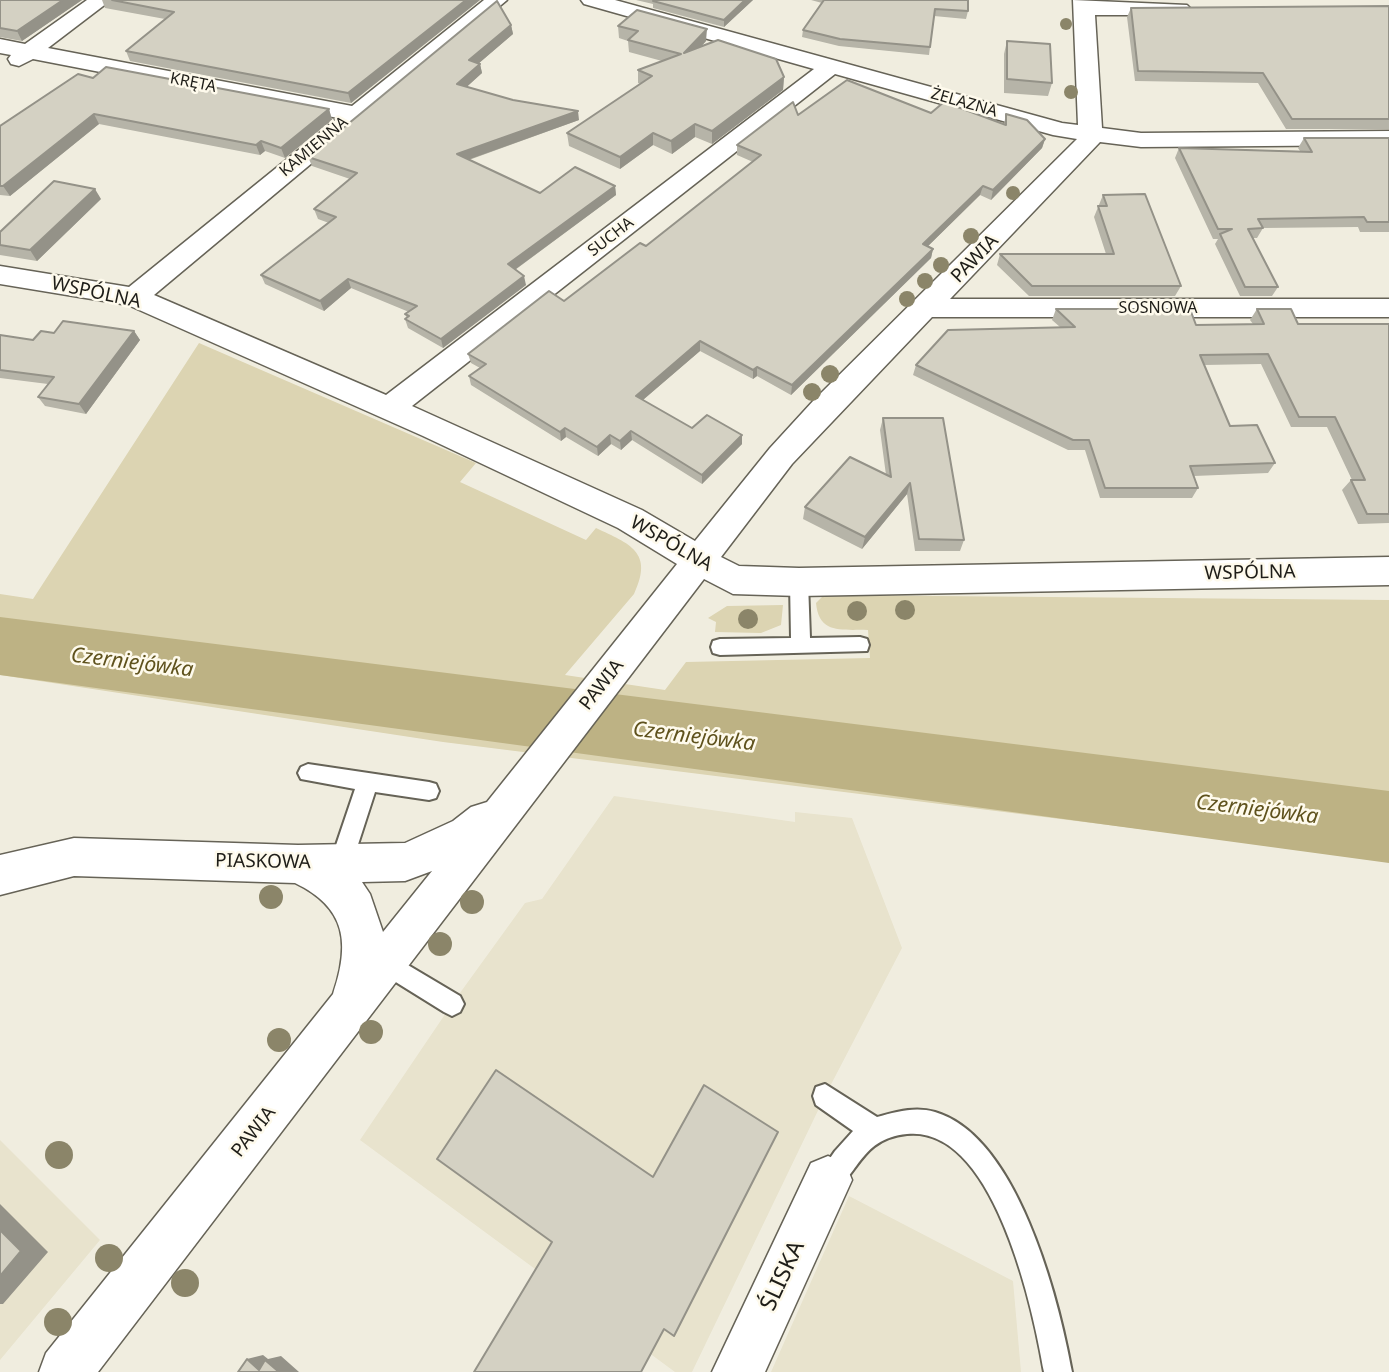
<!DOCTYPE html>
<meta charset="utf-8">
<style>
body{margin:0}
canvas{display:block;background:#f0eddf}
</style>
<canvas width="1389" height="1372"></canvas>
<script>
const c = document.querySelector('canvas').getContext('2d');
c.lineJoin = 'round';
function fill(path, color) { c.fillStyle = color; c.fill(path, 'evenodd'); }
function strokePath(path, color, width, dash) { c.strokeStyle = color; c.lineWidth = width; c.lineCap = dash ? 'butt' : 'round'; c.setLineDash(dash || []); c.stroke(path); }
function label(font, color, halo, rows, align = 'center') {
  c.font = font + ' "Noto Sans",sans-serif'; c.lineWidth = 5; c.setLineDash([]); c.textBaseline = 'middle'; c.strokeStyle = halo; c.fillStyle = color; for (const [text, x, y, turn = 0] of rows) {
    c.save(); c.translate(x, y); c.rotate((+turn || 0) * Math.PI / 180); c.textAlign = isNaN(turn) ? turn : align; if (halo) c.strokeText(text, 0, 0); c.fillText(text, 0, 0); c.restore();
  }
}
fill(new Path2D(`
 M614 796 795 822V812L852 818 902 948 825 1096 692 1372H675L360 1140 452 1004 525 903 542 899Z
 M0 1140 100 1240 0 1360Z
 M849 1196 1013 1281 1021 1372H771Z`), '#e8e3cd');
fill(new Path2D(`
 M199 343 476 463 460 482 586 540 596 528C630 544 654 552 634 594L565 675 665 690 686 662 870 658 868 630C842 629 819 635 816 603L824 595 1389 600V860L443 742 0 675V594L33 599Z
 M783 605 781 625 761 633 715 632 716 622 708 618 727 606Z`), '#dcd4b2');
fill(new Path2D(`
 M0 617 1389 791V863L0 675Z`), '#bdb284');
const lane = new Path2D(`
 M799 575 805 577 808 582 810 638 860 637 867 639 869 645 867 651 720 655 713 653 711 647 713 641 720 639 791 638 790 582 793 577Z
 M308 764 429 782 436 784 439 791 436 798 429 800 375 792 352 863 349 870 341 873 333 870 330 863 355 789 301 779 298 773 301 767Z
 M386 952 460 996 464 1004 460 1012 452 1016 444 1012 378 971 375 963 378 955Z
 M825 1084 877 1117C896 1112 915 1106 935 1112 1017 1136 1058 1296 1072 1372H1044C1033 1308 994 1125 907 1134 857 1139 859 1180 828 1193L819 1189 815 1180 835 1151 853 1131 816 1105 813 1096 816 1087Z`);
const street = new Path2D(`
 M87 0H111L48 48 352 106 484 0H507L154 295 386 395 814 69 584 4 581 0H615L1062 123 1078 125 1073 0 1187 5 1191 9 1187 13 1180 15H1095L1102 128 1141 133 1389 131V145L1141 147 1100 142 950 299H1389V317H932L792 464 721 557 739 566 799 568 1389 557V585L799 596 733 594 704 579 98 1372H39L46 1353 333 994C350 944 347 908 295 883L74 876 0 895V855L74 838 298 845 405 843 453 821 471 807 487 802 677 564 618 528 423 436 128 305 0 284V266L129 287 338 118 33 59 19 66 11 64 8 59 11 55 0 53V39L25 44ZM835 74 1053 135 1077 139 814 400 770 448 695 541 642 510 412 406ZM432 871 383 932 370 894 362 882 405 881Z
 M828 1156 845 1163 852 1180 765 1372H712L811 1163Z`);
strokePath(lane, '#666357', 4);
strokePath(street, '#666357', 3);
fill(lane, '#fff');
fill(street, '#fff');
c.fillStyle = '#8b8569';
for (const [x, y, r] of [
 [1066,24,6],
 [1071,92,7],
 [1013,193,7],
 [971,236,8],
 [941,265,8],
 [925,281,8],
 [907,299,8],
 [830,374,9],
 [812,392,9],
 [905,610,10],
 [857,611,10],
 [748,619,10],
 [271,897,12],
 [472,902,12],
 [440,944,12],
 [371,1032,12],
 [279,1040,12],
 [59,1155,14],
 [109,1258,14],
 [185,1283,14],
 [58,1322,14]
]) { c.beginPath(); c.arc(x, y, r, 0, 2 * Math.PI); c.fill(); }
fill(new Path2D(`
 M0 0H82L22 41 0 37Z
 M102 0H480L351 103 130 61 126 51 165 19 105 8Z
 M636 0H753L724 27 653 8V4Z
 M811 0H968V11L966 19 934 16 929 55 839 46 802 37 803 30 822 3Z
 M1389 6V129H1286L1258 83 1135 81 1127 17 1131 8Z
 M511 25 513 34 479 63 480 64 482 73 466 87 579 120 469 160 540 193 615 186 616 195 515 270 526 285 443 348 408 328 405 319 407 318 405 314 409 312 351 288 324 311 265 284 261 275 329 223 318 219 314 209 350 179 312 166 308 157Z
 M618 26 706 41 702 46 784 77 783 90 712 144 695 137 672 154 653 145 620 169 569 146 567 133 641 84 638 83V70L662 61 629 52 628 41 619 38Z
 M1007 41 1052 83 1048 96 1004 93V54Z
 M93 78 329 109 332 120 285 158 265 151 260 155 99 124 10 196 0 195V126Z
 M931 113 1004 124 1006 114 1045 139 1042 148 991 200 980 195 928 246 933 249 931 258 791 395 757 376 753 379 700 351 643 400 692 428 742 444 702 484 632 440 621 450 611 444 598 456 566 437 561 441 471 385 469 376 480 368 471 363 468 354 564 301 646 246 753 162 737 155V145L798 115Z
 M1304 138H1389V232H1360L1358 227 1263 228 1257 238H1253L1278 287 1272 296H1240L1215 244 1218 239H1213L1175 158 1179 148 1300 151 1298 148Z
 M1103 195 1181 286 1175 296H1029L997 265 1000 254H1106L1094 217Z
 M101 199 37 261 0 255V232Z
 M1056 309 1196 325 1253 324 1250 320 1257 309 1298 324H1389V523L1358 524 1342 490 1351 480H1352L1327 427H1291L1261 364 1204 365 1230 426 1275 463 1268 473 1194 476 1198 488 1192 498H1100L1085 450H1068L913 375 916 365 1060 327 1052 320Z
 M134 331 140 340 86 414 45 406 38 397 48 384 0 378V335L33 340 54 333Z
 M883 418 964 540 960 551H915L907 494 862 549 803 519 805 507 886 475 880 430Z`), '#b6b4a8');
fill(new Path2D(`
 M63 0H82L22 41 17 31Z
 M466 0H480L351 103 348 93Z
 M745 0H753L724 27V20Z
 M511 25 513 34 471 70 469 60Z
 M707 29 706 41 684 65V53Z
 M480 64 482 73 459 94 457 84Z
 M784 77 783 90 712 144V131Z
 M329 109 332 120 285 158 281 148Z
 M578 111 579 120 459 163 457 154Z
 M94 114 99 124 10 196 3 186Z
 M695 124V137L672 154 671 141Z
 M653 133V145L620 169V157Z
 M1045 139 1042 148 991 200 993 190Z
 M261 141 265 151 260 155 256 145Z
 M615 186 616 195 509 274 508 264Z
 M983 186 980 195 921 253 923 244Z
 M95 189 101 199 37 261 30 250Z
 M933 249 931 258 791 395 792 385Z
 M524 276 526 285 443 348 441 339Z
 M348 279 351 288 324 311 320 301Z
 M134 331 140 340 86 414 79 404Z
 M700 341V351L637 405 636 396Z
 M757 367V376L753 379V370Z
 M565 428 566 437 561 441 560 432Z
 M631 431 632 440 621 450 620 441Z
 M610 435 611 444 598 456 597 447Z
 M742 435V444L702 484V475Z
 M910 483 907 494 862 549 865 537Z
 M0 1204 48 1252 3 1304H0Z
 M263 1355 268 1359 281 1356 299 1372H279L259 1370 247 1359Z`), '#949288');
const building = new Path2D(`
 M0 0H63L17 31 0 28Z
 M112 0H466L348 93 126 51 174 12Z
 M654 0H745L724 20 653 1Z
 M824 0H968V11L935 9 930 47 840 39 803 30Z
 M497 1 511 25 469 60 480 64 457 84 513 100 578 111 457 154 540 193 575 167 615 186 508 264 524 276 441 339 405 319 409 316 405 314 417 306 348 279 320 301 261 275 336 217 314 209 357 173 308 157Z
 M1389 6V119H1292L1263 73 1138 71 1131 8Z
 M637 10 707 29 684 53 718 40 776 59 784 77 712 131 695 124 671 141 653 133 620 157 567 133 652 76 638 70 681 54 628 40 638 31 618 26Z
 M1007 41 1050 44 1052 83 1007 79Z
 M106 67 329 109 281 148 261 141 256 145 94 114 3 186H0V126L78 74 93 78Z
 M847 80 931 113 944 102 1006 125V114L1027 120 1045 139 993 190 983 186 923 244 933 249 792 385 757 367 753 370 700 341 636 396 692 428 707 415 742 435 702 475 631 431 620 441 610 435 597 447 565 428 560 432 469 376 486 364 468 354 549 291 564 301 640 243 646 246 761 155 737 145 793 102 798 115Z
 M1304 138H1389V222H1367L1364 217 1258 219 1263 228 1248 229 1278 287H1245L1220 234 1232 229H1218L1179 148 1312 152Z
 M54 181 95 189 30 250 0 245V232Z
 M1145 194 1181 286H1032L1000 254H1114L1098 206H1107L1103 195Z
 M1056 309H1190L1196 325 1264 324 1257 309H1291L1298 324H1389V514H1367L1351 480H1365L1335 417H1299L1268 354 1200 355 1230 426 1257 425 1275 463 1190 466 1198 488H1105L1089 440H1073L916 365 948 330 1075 327Z
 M63 321 134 331 79 404 38 397 54 377 0 370V335L33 340 41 331 54 333Z
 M883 418H943L964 540 919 539 910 483 865 537 805 507 850 457 891 477Z
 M496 1070 653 1177 704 1085 778 1132 674 1336 664 1329 641 1372H474L552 1242 437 1159Z
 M0 1230 21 1251 0 1276Z
 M247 1359 259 1370 265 1360 279 1372H238Z`);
fill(building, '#d4d1c3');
strokePath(building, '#949288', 2);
label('16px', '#1e1d18', '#fefaec', [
 ["KRĘTA",193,83,11],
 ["ŻELAZNA",964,103,16],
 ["KAMIENNA",314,147,-40],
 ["SUCHA",611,237,-38],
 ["SOSNOWA",1158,308]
]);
label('19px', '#1e1d18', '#fefaec', [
 ["PAWIA",975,259,-46],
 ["WSPÓLNA",96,293,12],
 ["WSPÓLNA",671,544,30],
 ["WSPÓLNA",1250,573,-1],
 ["PAWIA",602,685,-52],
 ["PIASKOWA",263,862,1],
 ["PAWIA",254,1132,-52]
]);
label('italic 21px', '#5f521d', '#fefaec', [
 ["Czerniejówka",132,663,7],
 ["Czerniejówka",694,737,7],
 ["Czerniejówka",1257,810,7]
]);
label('23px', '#1e1d18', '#fefaec', [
 ["ŚLISKA",783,1276,-65]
]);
</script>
